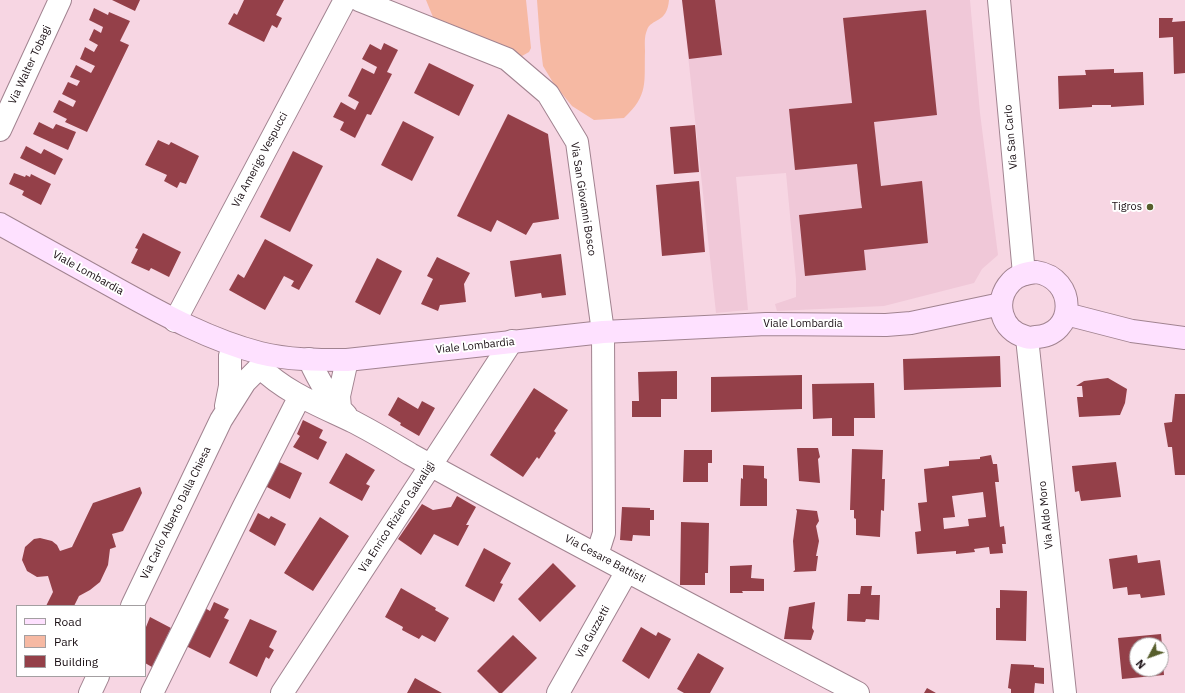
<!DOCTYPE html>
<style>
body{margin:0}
#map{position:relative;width:1185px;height:693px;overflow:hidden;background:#f7d6e3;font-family:"IBM Plex Sans",sans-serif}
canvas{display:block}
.legend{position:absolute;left:16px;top:605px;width:130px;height:72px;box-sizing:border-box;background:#fff;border:1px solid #a39fa1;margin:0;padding:5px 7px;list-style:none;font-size:12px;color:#1a0f14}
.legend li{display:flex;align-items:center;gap:8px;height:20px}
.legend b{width:20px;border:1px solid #a39fa1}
.north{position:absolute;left:1129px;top:637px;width:40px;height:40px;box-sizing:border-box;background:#fff;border:1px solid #a39fa1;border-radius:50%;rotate:229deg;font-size:11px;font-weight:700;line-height:16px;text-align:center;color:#1a0f14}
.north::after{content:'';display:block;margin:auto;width:14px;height:18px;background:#575e2c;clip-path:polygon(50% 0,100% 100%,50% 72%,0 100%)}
</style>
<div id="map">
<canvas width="1185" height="693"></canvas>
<ul class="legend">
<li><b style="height:5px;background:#fee1ff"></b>Road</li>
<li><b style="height:11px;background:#f6b9a3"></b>Park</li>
<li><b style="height:11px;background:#944049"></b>Building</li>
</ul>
<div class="north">N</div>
</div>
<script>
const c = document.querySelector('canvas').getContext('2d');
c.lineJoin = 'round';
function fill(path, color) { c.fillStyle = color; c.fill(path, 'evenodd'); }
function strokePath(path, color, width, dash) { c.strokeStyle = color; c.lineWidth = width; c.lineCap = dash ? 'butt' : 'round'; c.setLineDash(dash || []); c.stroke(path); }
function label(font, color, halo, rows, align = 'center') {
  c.font = font + ' "IBM Plex Sans",sans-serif'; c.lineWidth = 4; c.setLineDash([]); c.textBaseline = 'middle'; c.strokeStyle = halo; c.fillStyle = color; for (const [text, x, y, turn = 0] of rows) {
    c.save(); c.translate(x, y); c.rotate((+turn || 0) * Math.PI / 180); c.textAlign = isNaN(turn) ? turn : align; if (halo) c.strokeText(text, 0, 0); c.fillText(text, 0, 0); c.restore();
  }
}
fill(new Path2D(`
 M682 0H970L980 113 998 255 982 269 974 283 884 306 777 311 775 304 796 297V279L786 173 736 177 748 310 716 313Z`), '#f0c8d8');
fill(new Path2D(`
 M426 0H526L531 48 529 52 522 56 518 55 435 22Z
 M537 0H669C667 24 651 18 647 30 644 37 645 44 645 51 644 82 649 95 624 118L594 120 572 106 554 84 543 66 540 41Z`), '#f6b9a3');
fill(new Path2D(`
 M112 0H140L135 11Z
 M244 0H284L276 15 282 18 277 28 272 25 264 42 228 24 234 13 237 15Z
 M682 0H715L722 55 689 59Z
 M94 8 108 15 109 12 130 21 120 41 129 45 87 132 65 122 67 119 53 112 59 100 73 107 76 101 62 94 68 82 77 86 80 81 70 77 76 65 91 73 95 66 80 59 85 47 94 52 98 45 89 40 94 29 101 33 103 27 89 20Z
 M926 10 937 115 874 122 881 186 922 181 928 243 864 250 866 270 805 276 799 215 862 208 861 202 857 164 795 170 789 109 852 103 843 18Z
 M1159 18H1173L1172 22 1185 21V73L1174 74 1173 37 1159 38Z
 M384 43 398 50 387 72 392 74 371 115 367 114 355 138 340 130 344 122 333 117 341 102 355 110 359 102 348 96 362 68 374 74 377 67 362 59 370 44 381 50Z
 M429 63 474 85 459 116 414 93Z
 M1114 69V73L1143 72 1144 105 1111 107V105H1092V107L1059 109 1058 76 1086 75 1085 70Z
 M508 114 548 134 559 219 533 223 526 235 497 220 491 232 457 216Z
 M403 121 434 137 412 181 381 165Z
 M39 122 53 129 56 124 76 132 68 150 33 134Z
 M695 125 699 172 674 174 670 127Z
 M158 140 169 145 171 142 199 156 186 184 180 182 177 188 164 181 167 175 145 165Z
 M26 146 41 154 44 149 63 159 55 175 20 158Z
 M293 151 323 166 290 232 260 217Z
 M14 173 25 177 26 175 30 177 31 174 51 184 41 205 22 195 24 191 9 184Z
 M699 181 705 252 662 256 656 185Z
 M143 233 181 252 169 277 151 268 149 271 131 263 138 249 135 248Z
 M265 239 313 265 299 290 291 286 294 281 284 276 265 310 229 290 238 274 244 278Z
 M561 254 566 295 542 298 541 293 515 297 510 261Z
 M437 257 470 273 464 284 466 302 440 305 438 311 421 304 433 279 427 276Z
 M377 258 402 271 380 315 355 302Z
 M1000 356 1001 387 904 390 903 359Z
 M677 371V399H661V417H632V401H639L638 372Z
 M802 375V409L711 412V377Z
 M1108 378 1127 389 1125 403 1120 415 1079 417 1077 397H1083L1082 386H1076L1084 381Z
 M874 383 875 418H854V436H832V418L813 419 812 384Z
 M534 388 568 410 554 431 556 433 539 459 537 457 523 477 490 455Z
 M1175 394H1185V475H1175L1172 447H1168L1164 423 1172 422Z
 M398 397 418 409 422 401 435 408 419 436 400 425 401 423 388 415Z
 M303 420 323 430 319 438 327 442 318 460 293 447 300 436 297 434Z
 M797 448H818L820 457 818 459 820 483 799 481Z
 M852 449 883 450 882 479H885L884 511 881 510 880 537 856 535V519L854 518V510H850Z
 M684 450H712V463H708V482H683Z
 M346 453 375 470 366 484 370 486 362 501 329 483Z
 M991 455 993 464H997L999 482H995L1000 527 1004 526 1006 544H1002L1003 553 990 554 989 547 974 549 975 552 956 554V551L917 554 915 532 921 531 918 503 927 502 924 469 949 466V461L980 459V457ZM983 492 986 517 968 519 969 526 944 529 943 518 955 517 952 496Z
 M277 461 302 473 290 499 265 486Z
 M1116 462 1121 497 1081 501 1079 491 1075 492 1072 466Z
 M743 465 764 466V478L767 479V506H740L741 478 743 479Z
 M140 487 142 493 123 531 112 534 116 547 110 549 108 565 100 582 90 590 79 596 74 606H46L53 592 48 576 37 577 27 571 22 560 25 547 34 539 40 538 52 541 57 545 60 551 72 547 93 503Z
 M457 496 476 507 466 525H469L458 546 434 534 421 555 398 539 422 504 433 510 451 507Z
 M622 507 650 508V510H654V520H650V536L633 535 632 541 620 540Z
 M796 509 817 511 819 521 816 526 819 541 816 556H818L816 571 793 572 795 570 793 541 797 511Z
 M258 513 269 519 271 516 286 524 275 546 249 531Z
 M320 517 349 536 313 591 284 573Z
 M681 522 709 523 708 573H705V585H680Z
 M484 548 511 563 500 583 503 584 494 602 465 586Z
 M1137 555 1138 563 1160 560 1165 595 1141 598 1140 594 1128 595 1127 587 1113 589 1109 559Z
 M553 563 576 586 540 622 518 599Z
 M752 565 751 578 764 579V591H742L743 593H730V566Z
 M861 586H872L871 595H880L879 620 866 619 865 622 847 621 848 594H860Z
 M401 588 436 608 435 610 449 618 435 642 422 635 419 639 402 630 403 627 385 617Z
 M1000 590 1027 591 1026 641 996 640V608H1000Z
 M214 602 229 609 224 618 229 620 210 658 186 646 205 608 210 611Z
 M815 602 812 628 814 631 811 640 784 639 789 607Z
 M150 617 171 628 152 667 145 663V626L146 627Z
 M250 619 277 631 269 647 274 650 269 659 266 657 257 677 229 663Z
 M641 627 656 636 658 632 671 639 649 679 622 661Z
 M1161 634 1162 645H1137V669H1161V651L1162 650 1164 675 1122 679 1118 638Z
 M513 635 537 658 502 693H499L477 671Z
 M698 653 724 668 710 693H684L677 689Z
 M1011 664 1034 665V667L1044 668V684L1035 683 1034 693H1011V689L1008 688Z
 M415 678 431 687 442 693H407Z
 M927 688 936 693H924Z`), '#944049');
const street = new Path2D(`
 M359 0 507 59 548 94 577 142 603 332 604 533 597 555
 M999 0 1024 274
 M0 130 60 0
 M175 321 345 0
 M1027 338 1065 693
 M309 359C319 381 328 397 346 415
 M226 406 230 386V356
 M340 408 339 396 347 360
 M132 606 221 420 245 382 260 367C286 393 321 406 354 422 373 432 392 443 410 454 558 536 708 614 858 693
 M90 693 98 676
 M152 693 243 508 300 396
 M282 693 512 341
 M558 693 627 571`);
const secondary = new Path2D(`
 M0 224C40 246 80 268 119 290 164 315 210 340 260 353 288 360 318 360 347 360L603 332 766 324 886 325 911 323 1001 304
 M1036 272C1077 278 1077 336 1035 337 1032 338 1029 338 1026 337 1001 331 993 301 1011 282 1017 275 1027 273 1036 272Z
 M1066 314 1132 331 1185 338`);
strokePath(street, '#a18390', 24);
strokePath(secondary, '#a18390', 24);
strokePath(street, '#fff', 22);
strokePath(secondary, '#fee1ff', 22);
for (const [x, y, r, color] of [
 [1150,207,4,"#575e2c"]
]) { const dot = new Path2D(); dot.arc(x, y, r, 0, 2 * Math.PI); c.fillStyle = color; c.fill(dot); strokePath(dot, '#fff', 1.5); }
label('11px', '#1a0f14', '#fff', [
 ["Via Walter Tobagi",30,65,-65],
 ["Via San Carlo",1011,137,-95],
 ["Via Amerigo Vespucci",260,160,-62],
 ["Via San Giovanni Bosco",583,199,81],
 ["Viale Lombardia",88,273,29],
 ["Viale Lombardia",803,324],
 ["Viale Lombardia",475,346,-6],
 ["Via Carlo Alberto Dalla Chiesa",176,513,-64],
 ["Via Aldo Moro",1046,515,-96],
 ["Via Enrico Riziero Galvaligi",397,517,-57],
 ["Via Cesare Battisti",605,559,28],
 ["Via Guzzetti",593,632,-61]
]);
label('11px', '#1a0f14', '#fff', [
 ["Tigros",1142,207]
], 'right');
</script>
